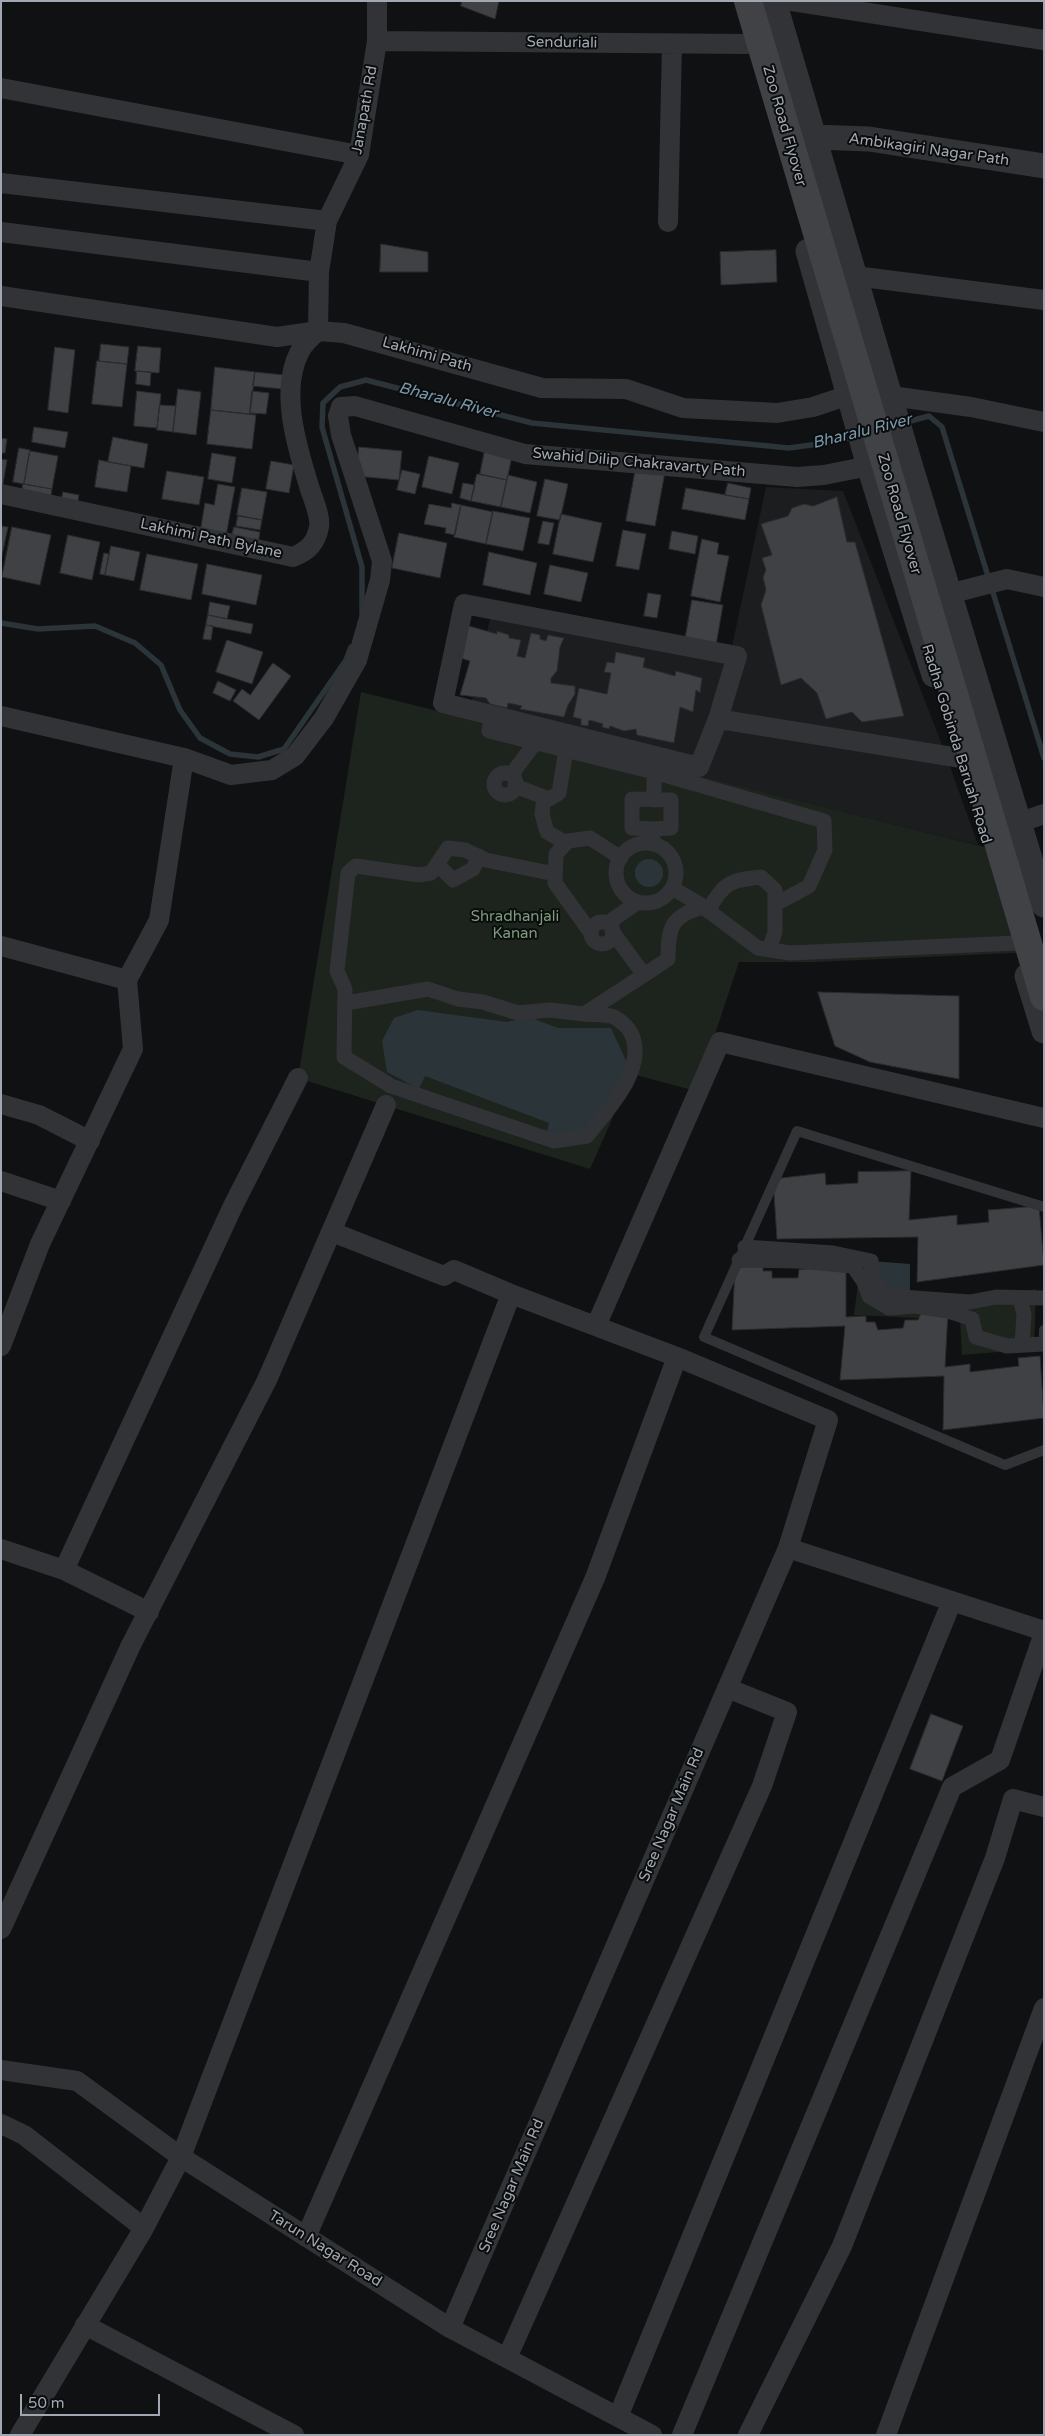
<!DOCTYPE html>
<style>
body{margin:0}
#map{position:relative;width:1045px;height:2436px;overflow:hidden;background:#101112;font-family:"Varela Round",sans-serif}
canvas{display:block}
.frame{position:absolute;inset:0;border:2px solid #a2a8b2;pointer-events:none}
.scale{position:absolute;left:20px;top:2394px;width:140px;height:22px;box-sizing:border-box;border:2px solid #a2a8b2;border-top:0;padding-left:6px;font-size:15px;line-height:18px;white-space:nowrap;color:#a2a8b2;-webkit-text-stroke:4px #0b0c0d;paint-order:stroke}
</style>
<div id="map">
<canvas width="1045" height="2436"></canvas>
<div class="frame"></div>
<div class="scale">50 m</div>
</div>
<script>
const c = document.querySelector('canvas').getContext('2d');
c.lineJoin = 'round';
function fill(path, color) { c.fillStyle = color; c.fill(path, 'evenodd'); }
function strokePath(path, color, width, dash) { c.strokeStyle = color; c.lineWidth = width; c.lineCap = dash ? 'butt' : 'round'; c.setLineDash(dash || []); c.stroke(path); }
function label(font, color, halo, rows, align = 'center') {
  c.font = font + ' "Varela Round",sans-serif'; c.lineWidth = 4; c.setLineDash([]); c.textBaseline = 'middle'; c.strokeStyle = halo; c.fillStyle = color; for (const [text, x, y, turn = 0] of rows) {
    c.save(); c.translate(x, y); c.rotate((+turn || 0) * Math.PI / 180); c.textAlign = isNaN(turn) ? turn : align; if (halo) c.strokeText(text, 0, 0); c.fillText(text, 0, 0); c.restore();
  }
}
fill(new Path2D(`
 M766 487 843 491 943 747 978 845 702 777 699 761 471 705 492 610 730 656Z`), '#1c1d1f');
fill(new Path2D(`
 M361 692 1005 852 1035 952 816 962H739L696 1091 632 1074 590 1169 298 1078Z
 M871 1261 887 1296 970 1302 1036 1289 1034 1349 962 1355 960 1320 854 1315 860 1268Z`), '#1d241d');
fill(new Path2D(`
 M635 873a14 14 0 1 1 28 0a14 14 0 1 1-28 0Z
 M418 1010 507 1022 529 1017 558 1028H611L632 1074 584 1129 545 1139 549 1123 425 1076 419 1089 387 1072 382 1041 394 1018Z
 M871 1261 910 1264V1298L887 1296Z`), '#2b3439');
strokePath(new Path2D(`
 M903 423 929 416 942 427 1044 758
 M362 613V567L322 427 323 403 340 387 366 380 532 423 789 448 833 442 856 436
 M1 623 38 629 95 626 135 643 161 665 180 710 200 738 230 754 258 757 284 749 346 660 351 647`), '#2b3439', 5.5);
const building = new Path2D(`
 M462 1H499L495 19 461 6Z
 M381 244 428 252V272H380Z
 M776 250 777 282 721 285 720 252Z
 M101 344 129 347 127 364 99 361Z
 M138 346 161 348 159 373 135 371Z
 M55 347 75 350 68 413 48 410Z
 M97 361 127 364 122 407 92 404Z
 M215 367 255 372 250 414 211 410Z
 M137 371 151 372 150 386 136 384Z
 M255 372 284 375 282 389 253 386Z
 M178 389 201 392 196 435 173 432Z
 M137 391 161 394 157 428 134 426Z
 M252 391 269 393 266 414 250 413Z
 M160 405 176 406 173 432 157 430Z
 M211 410 256 415 252 449 207 444Z
 M34 427 68 432 65 448 32 442Z
 M113 437 148 444 144 468 108 462Z
 M1 438 7 439 5 453H1Z
 M359 447 402 451 399 480 356 476Z
 M19 448 30 450 24 484 13 482Z
 M485 450 512 456 507 480 480 474Z
 M30 451 58 456 52 489 24 484Z
 M212 453 236 457 232 483 208 479Z
 M429 456 459 463 452 494 422 487Z
 M1 459 7 460 2 490H1Z
 M99 460 131 466 127 492 95 487Z
 M271 461 294 465 289 493 266 489Z
 M636 467 665 472 655 526 626 521Z
 M402 470 420 474 415 494 397 490Z
 M167 471 204 477 199 505 162 499Z
 M477 474 507 480 501 507 471 501Z
 M508 475 537 482 530 513 501 507Z
 M545 479 568 484 560 520 537 516Z
 M463 483 475 485 471 501 460 498Z
 M728 483 751 488 749 499 725 495Z
 M23 484 52 489 50 501 21 496Z
 M218 484 235 487 226 536 200 532 205 503 214 505Z
 M242 488 267 492 262 520 237 515Z
 M686 488 749 499 745 520 682 509Z
 M63 492 79 495 77 505 61 502Z
 M837 497 847 542H855L904 716 862 722 852 712 826 719 817 693 801 678 781 685 761 605 766 590 763 577 766 570 762 558 772 555 761 524 788 516 792 508 804 504 813 506Z
 M452 503 461 505 455 535 445 533 446 528 424 524 429 504 451 508Z
 M461 505 493 512 486 544 454 537Z
 M493 511 530 518 523 551 486 544Z
 M561 514 602 523 593 562 553 554Z
 M238 516 262 520 260 530 236 526Z
 M543 521 554 523 549 545 538 543Z
 M1 526 8 527 1 560Z
 M12 527 51 535 40 585 2 577Z
 M234 527 260 532 258 543 231 539Z
 M623 530 646 534 639 570 616 566Z
 M672 531 698 536 695 554 669 549Z
 M399 533 447 543 440 578 392 568Z
 M68 535 100 542 92 580 60 573Z
 M702 539 719 543 717 554 729 556 720 602 691 596Z
 M111 546 140 552 134 581 105 575Z
 M489 552 537 563 530 595 483 585Z
 M104 553 109 554 105 575 100 574Z
 M147 554 198 564 191 600 140 590Z
 M207 564 262 575 256 605 202 594Z
 M550 565 588 573 581 602 544 594Z
 M648 593 661 595 657 618 644 616Z
 M692 600 723 605 716 645 685 640Z
 M210 602 230 606 227 619 208 615Z
 M208 615 253 624 251 634 206 625Z
 M206 625 213 626 211 640 203 639Z
 M469 626 497 634V631L509 635V638L521 640 517 656 525 658 531 633 540 635V639L546 641 548 635 564 638 560 647 557 671 551 678V683L575 686V694L568 705 564 717 520 709 522 706 508 703 507 708 490 704 486 698 460 695 470 661 458 657Z
 M227 640 263 652 252 684 216 672Z
 M616 652 645 658 643 667 675 676 676 671 702 678 700 693 696 690 693 712 680 707 674 743 637 735 636 729 624 731 610 726 609 729 602 727 603 724 589 720 588 726 581 725V719L573 717 579 688 607 694 611 673 604 672 607 662 614 663Z
 M273 663 291 676 259 720 233 701 242 689 250 695Z
 M218 681 236 690 230 701 213 693Z
 M818 992 959 996V1079L870 1062 835 1046Z
 M911 1171 909 1220 957 1215V1225L989 1222 988 1210 1039 1206 1044 1265 917 1282 918 1237 777 1239 773 1179 825 1173 826 1185 858 1183V1172Z
 M846 1264V1317L866 1316V1322H875L878 1330 903 1328 905 1320H918L921 1314 948 1311 945 1367 970 1364V1372L1019 1366 1018 1358 1040 1356 1044 1418 943 1430 944 1376 840 1380 845 1326 732 1330 735 1268 763 1265V1271H772V1278H798L799 1270Z
 M931 1714 963 1726 942 1781 910 1769Z`);
fill(building, '#3f4145');
strokePath(building, '#2a2b2e', 1);
strokePath(new Path2D(`
 M1044 1207 797 1131 704 1337 1005 1465 1044 1450
 M1044 1330V1337`), '#323336', 10);
strokePath(new Path2D(`
 M492 715 489 731 654 772
 M494 784a11 11 0 1 1 22 0a11 11 0 1 1-22 0Z
 M511 775 535 743
 M515 786 549 799 559 793 566 750
 M544 797 542 814 547 832 566 843
 M654 800V772L824 821 825 850 809 886 776 904
 M616 873a30 30 0 1 1 60 0a30 30 0 1 1-60 0Z
 M653 844V829L632 828V799L671 800V828L653 829
 M437 864 453 880 473 869 479 856
 M555 874 486 860 465 850 448 848 431 873 419 875 356 866 348 873 337 971 345 989 344 1057 391 1086 554 1141 587 1136C608 1109 648 1069 631 1033 628 1027 620 1020 614 1017 606 1014 593 1015 584 1014L644 975
 M672 888 698 903 758 948 790 953 1017 943
 M638 902 612 920V931L644 975 668 959C668 927 671 916 703 907
 M708 911C723 883 730 880 761 877L775 890V932L769 950
 M591 933a11 11 0 1 1 22 0a11 11 0 1 1-22 0Z
 M591 933 555 883 556 854 568 841 590 838 621 858
 M346 1003 428 989 458 999 483 1002 518 1013 550 1010 584 1014
 M745 1247 833 1253 871 1261 873 1280 887 1296 970 1302 996 1297 1044 1298
 M739 1260 797 1261 853 1266 864 1282 869 1296 889 1308 915 1306 948 1311 972 1319 976 1337 1007 1346 1044 1344
 M1020 1298 1024 1314 1022 1345`), '#323336', 15);
strokePath(new Path2D(`
 M792 1 1044 40
 M377 41 747 44
 M1 88 359 155
 M1 183 327 221
 M668 222 672 44
 M1 232 319 272
 M855 276 1044 300
 M1 296 277 337 318 331 344 333 542 388 626 389 683 408 777 413 813 407 849 395
 M318 331 319 272 327 221 359 155 377 41V1
 M891 396 971 407 1044 422
 M1 494 293 557C308 551 316 543 319 527 321 515 312 497 309 486 297 447 279 390 300 351 304 343 311 337 318 331
 M949 594 1007 579 1044 587
 M1 716 184 758 231 775 272 770 295 756 324 718 357 660 380 580 382 561 341 435 338 416 341 407 355 406 525 454 797 477 824 475 869 466
 M718 719 737 656 464 604 443 703 699 767 718 719 960 758
 M1018 823 1044 814
 M1 946 127 980
 M1 1104 39 1115 90 1141
 M1 1181 61 1201
 M332 1232 444 1276 454 1270 511 1294 677 1357 828 1420 788 1548
 M596 1326 720 1042 1044 1118
 M1 1346 40 1244 133 1049 127 980 159 920 184 758
 M1 1549 64 1570
 M149 1612 64 1570 233 1206 298 1078
 M1 1929 131 1645 267 1380 386 1105
 M1 2070 77 2081 181 2157 450 2328 652 2435
 M1 2124 24 2135 144 2228
 M306 2237 595 1578 677 1357
 M85 2325 294 2435
 M450 2328 788 1548 1044 1631
 M507 2358 762 1786 787 1712 727 1688
 M618 2417 952 1601
 M20 2435 144 2228 181 2157 511 1294
 M682 2435 952 1787 1000 1760 1044 1633
 M748 2435 842 2246 995 1858 1013 1799 1044 1807
 M886 2435 1044 2008`), '#323336', 20);
strokePath(new Path2D(`
 M774 1 909 461 1044 905
 M814 137 869 139 1044 166
 M808 251 869 466 934 675
 M1027 976 1044 1031`), '#323336', 25);
strokePath(new Path2D(`
 M748 1 1044 997`), '#404246', 28);
label('15px', '#a2a8b2', '#0b0c0d', [
 ["Senduriali",562,43,1],
 ["Janapath Rd",365,110,-80],
 ["Zoo Road Flyover",784,126,74],
 ["Ambikagiri Nagar Path",929,150,8],
 ["Lakhimi Path",427,355,16],
 ["Swahid Dilip Chakravarty Path",639,463,5],
 ["Zoo Road Flyover",899,514,74],
 ["Lakhimi Path Bylane",211,539,12],
 ["Radha Gobinda Baruah Road",956,744,73],
 ["Sree Nagar Main Rd",672,1815,-67],
 ["Sree Nagar Main Rd",512,2186,-67],
 ["Tarun Nagar Road",325,2249,32]
]);
label('15px', '#7b9c7a', '#0b0c0d', [
 ["Shradhanjali",515,917],
 ["Kanan",515,934]
]);
label('italic 16px', '#7a99ac', '#0b0c0d', [
 ["Bharalu River",448,401,15],
 ["Bharalu River",862,432,-14]
]);
</script>
